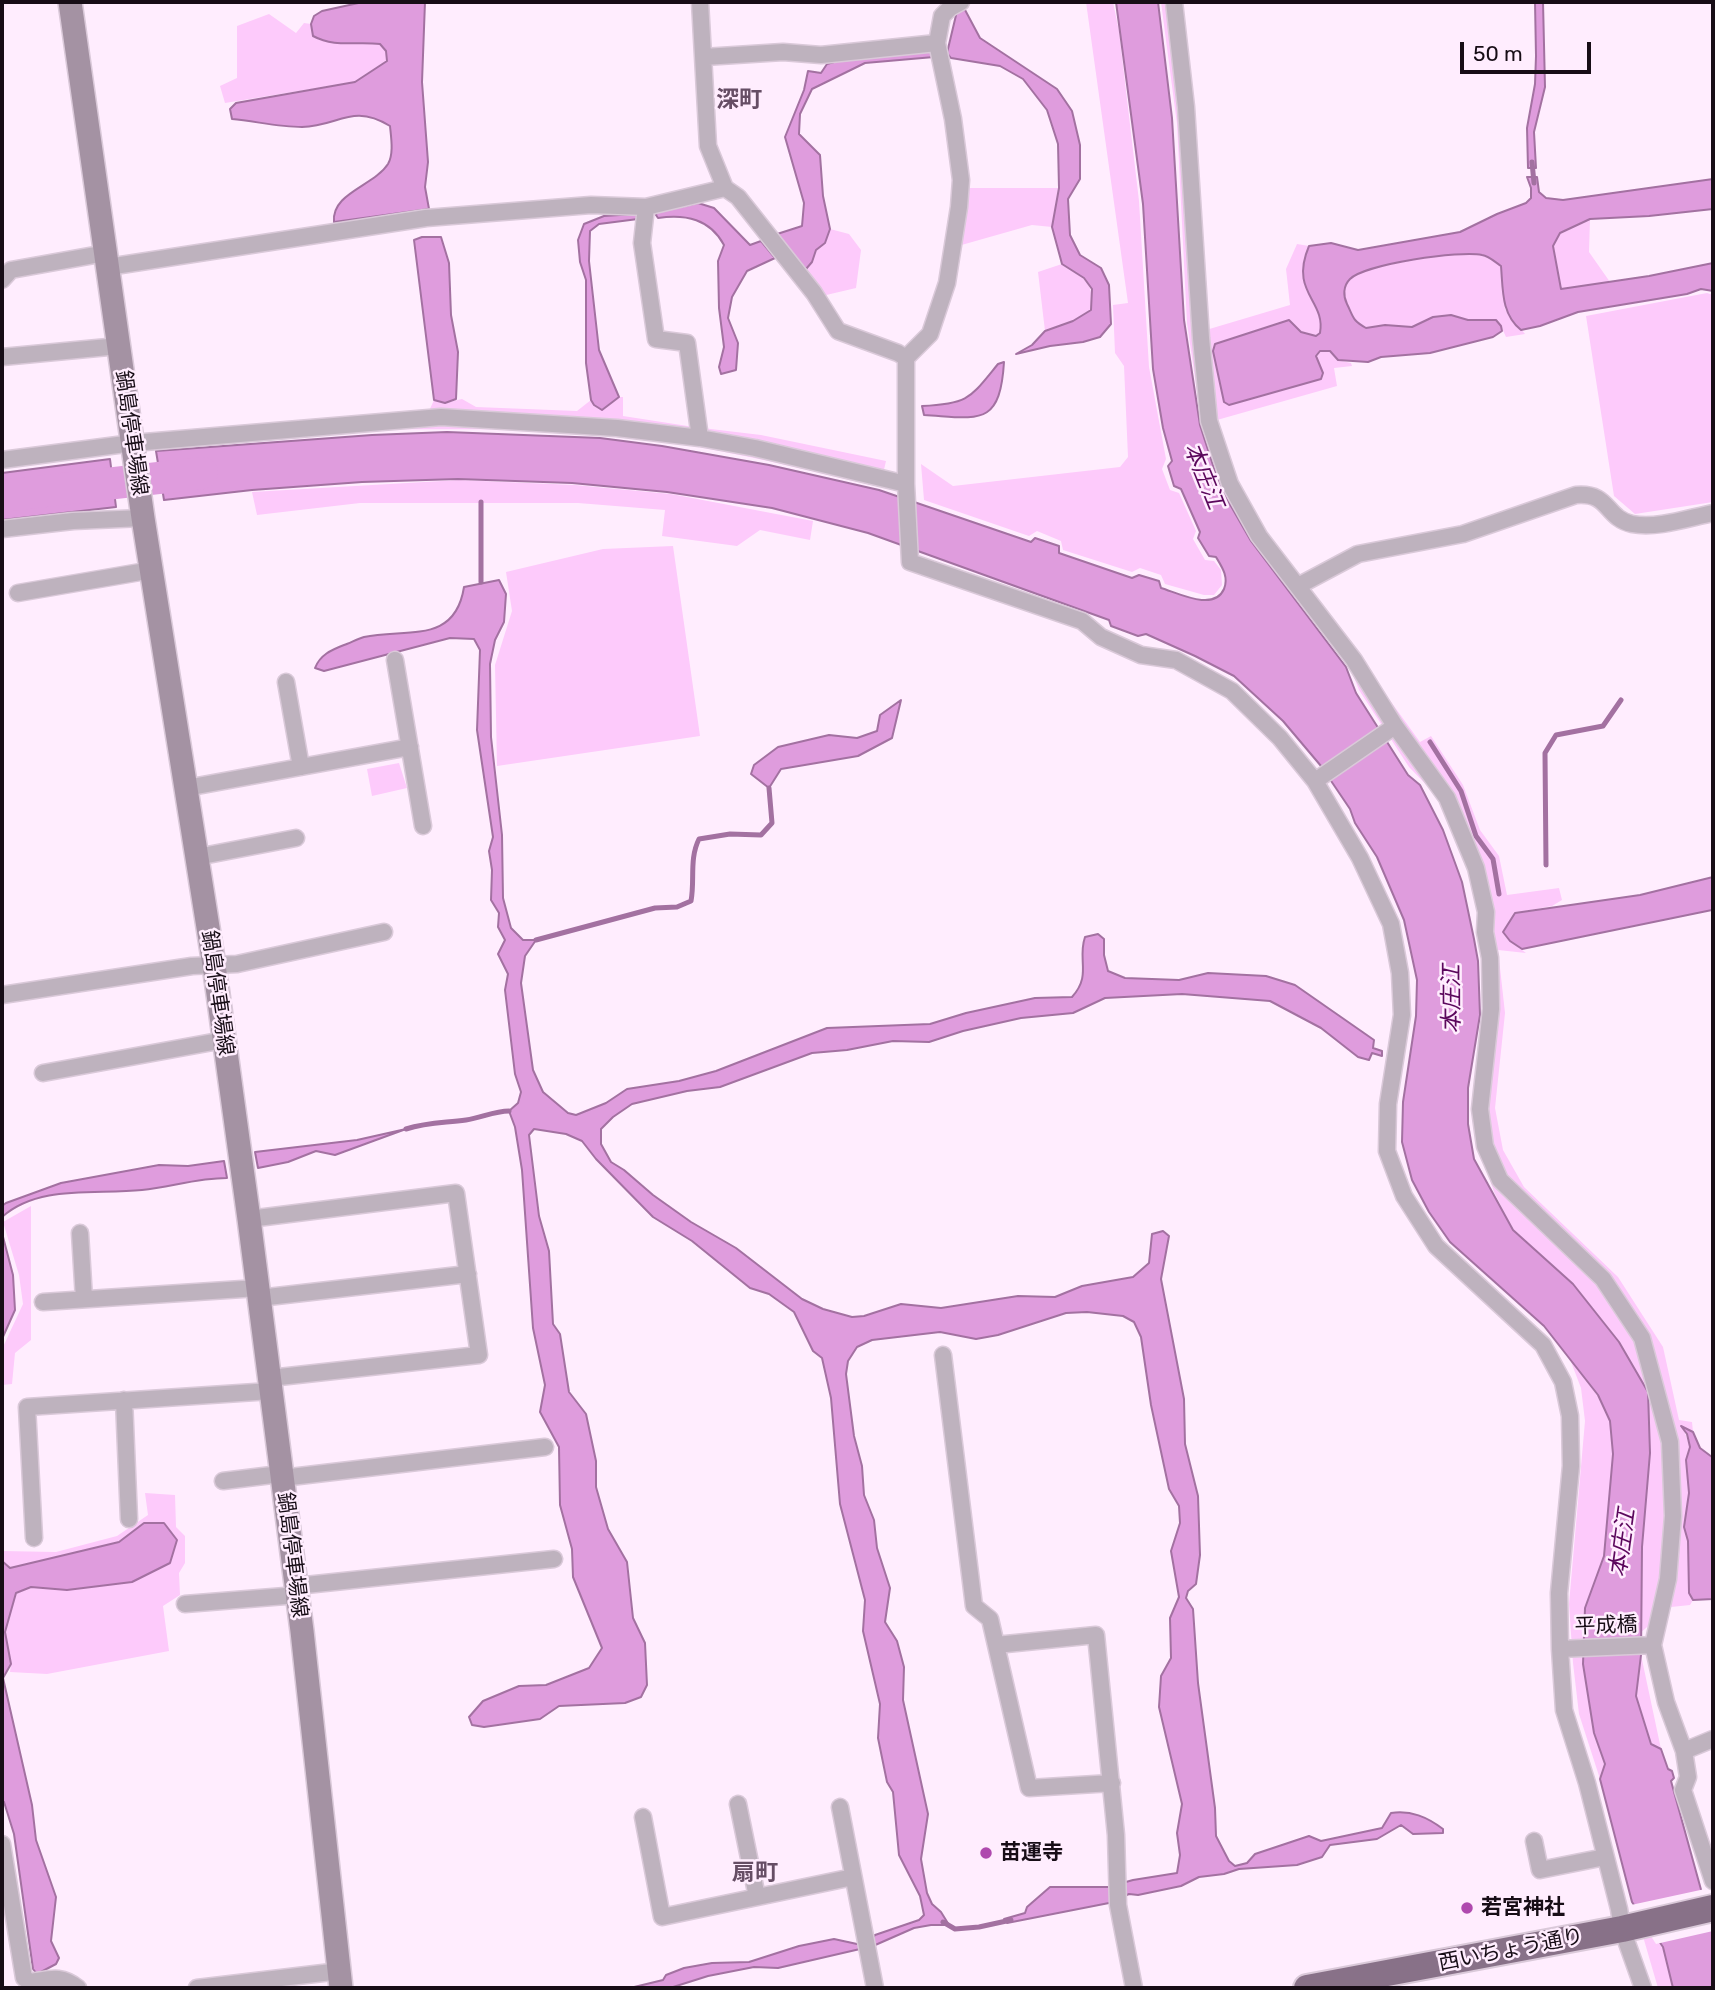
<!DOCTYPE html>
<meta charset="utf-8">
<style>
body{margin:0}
#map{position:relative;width:1715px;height:1990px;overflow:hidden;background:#ffedfe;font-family:Rubik,sans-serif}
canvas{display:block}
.frame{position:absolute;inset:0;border:4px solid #170d16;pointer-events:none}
.scale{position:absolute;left:1460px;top:42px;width:131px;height:32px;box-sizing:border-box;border:4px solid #170d16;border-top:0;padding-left:9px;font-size:21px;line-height:24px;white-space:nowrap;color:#170d16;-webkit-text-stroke:5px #ffedfe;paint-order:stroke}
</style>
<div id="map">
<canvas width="1715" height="1990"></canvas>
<div class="frame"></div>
<div class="scale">50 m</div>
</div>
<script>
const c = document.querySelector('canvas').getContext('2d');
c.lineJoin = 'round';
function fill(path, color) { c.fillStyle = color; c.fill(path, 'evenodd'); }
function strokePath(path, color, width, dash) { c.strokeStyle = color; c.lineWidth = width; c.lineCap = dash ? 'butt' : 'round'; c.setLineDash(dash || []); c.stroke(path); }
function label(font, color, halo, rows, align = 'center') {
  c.font = font + ' Rubik,"Noto Sans JP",sans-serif'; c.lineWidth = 5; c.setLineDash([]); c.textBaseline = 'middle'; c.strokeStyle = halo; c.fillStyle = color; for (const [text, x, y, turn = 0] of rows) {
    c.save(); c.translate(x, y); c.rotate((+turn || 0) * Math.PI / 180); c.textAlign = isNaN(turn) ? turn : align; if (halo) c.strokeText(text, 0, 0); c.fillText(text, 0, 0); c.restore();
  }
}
fill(new Path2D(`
 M1086 2H1113L1119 31 1139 201 1149 367 1166 459 1162 469 1170 490 1179 493 1196 531 1193 539 1205 560 1214 561 1221 570 1222 585 1214 595H1204L1165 584 1161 575 1140 568 1132 572 1063 550 1061 541 1037 531 1029 536 924 500 921 464 953 486 1120 467 1128 457 1124 366 1115 353 1113 305 1128 303Z
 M1161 2H1182C1197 110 1200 221 1206 330L1290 305 1286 269 1297 244 1309 246C1289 293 1326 300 1320 333L1316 336 1301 332 1213 351 1218 372 1323 373 1316 356 1320 351H1330L1338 360 1351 363 1352 366 1334 368 1337 386 1217 420 1237 483 1266 535 1298 573 1420 742 1431 736 1463 785 1480 830 1499 856 1507 895 1559 888 1562 900 1552 906 1515 913 1510 941 1526 953 1498 950 1505 1013 1495 1108 1503 1150 1524 1187 1618 1277 1663 1347 1679 1420 1692 1422 1693 1432 1683 1427 1690 1447 1686 1460 1689 1493 1684 1527 1688 1541 1689 1593 1693 1600 1690 1605 1671 1607 1640 1633 1642 1547 1650 1453 1573 1284 1513 1230 1494 1192 1475 1135 1473 1097 1484 1011V960L1475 888 1441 800 1409 767 1359 690 1349 665 1223 485 1202 426 1187 323 1177 124Z
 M269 14 296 33 304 23 311 24 314 36 340 44 364 42 380 44 386 51 387 61 355 82 225 103 220 86 237 78V26Z
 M966 188H1059L1052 227 1032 225 958 246Z
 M1590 219 1589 252 1610 282 1561 289 1553 246 1560 233Z
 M830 229 849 234 861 250 856 288 822 296 806 269C812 262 813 254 818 248 824 241 827 239 830 229Z
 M1457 253 1485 255 1501 265 1505 309 1525 334 1506 337 1501 326 1496 321 1468 320 1451 315 1433 317 1412 327 1385 325 1366 328C1352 320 1354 318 1347 304 1343 296 1343 285 1350 279 1368 263 1432 258 1457 253Z
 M1062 264C1086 280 1093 280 1092 310L1073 321 1045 331 1038 272Z
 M1707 293 1713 295V502L1635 514 1614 496 1586 316Z
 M619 397H623V416L694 427 761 435 886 461 880 487C781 464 681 438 580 432 513 428 445 430 377 429L429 411 434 400 445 403 462 399 476 407 577 411 591 400 594 405 602 410Z
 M459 480 575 485 671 494 813 521 810 540 760 530 737 546 662 536 665 510 578 503H360L257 515 252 492Z
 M673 546 700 736 497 766 495 665 512 611 506 572 603 549Z
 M399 763 407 788 372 796 367 769Z
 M31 1206V1340L15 1353 12 1384 2 1385V1349L23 1304 19 1275 3 1222Z
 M1568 1354 1598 1396 1610 1421 1613 1454 1604 1556 1585 1608 1594 1733 1605 1764 1600 1779 1579 1714 1573 1663 1569 1604 1585 1421 1581 1388Z
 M145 1493 175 1495 176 1527 185 1536V1563L179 1573 180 1595 163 1606 169 1651 47 1674 10 1672 11 1664 5 1632 16 1593 31 1587 67 1590 145 1523 120 1542 9 1568 2 1561V1551L56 1552 117 1536 148 1515Z
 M1641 1655 1661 1749 1651 1744 1636 1696Z
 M1633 1902 1663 1947 1673 1988H1658Z`), '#fdcafb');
const water = new Path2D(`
 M363 2H425L422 82 428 162 425 187 429 209 334 222C331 193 374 186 388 164 394 154 391 137 390 126 352 103 339 126 302 127 278 127 255 121 232 119L230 109 236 103 355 82 387 61 386 51 380 44C356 41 335 48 313 36L311 24 314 16 322 11Z
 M1116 2H1158L1172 118 1184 320 1200 425 1220 487 1251 541 1346 667 1356 693 1408 775 1420 785 1443 830 1462 882 1474 939 1478 961 1480 1015 1468 1088V1124L1474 1159 1513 1230 1573 1284 1619 1342 1648 1392 1650 1453 1642 1547 1641 1655 1636 1696 1651 1744 1661 1749 1668 1769 1672 1771 1674 1778 1671 1781 1713 1933V1988H1673L1663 1947 1632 1902 1600 1779 1605 1764 1594 1733 1583 1664 1585 1608 1604 1556 1613 1454 1610 1421 1598 1395 1544 1326 1450 1242 1429 1212 1412 1180 1402 1142 1403 1102 1416 1016 1417 980 1404 920 1377 857 1355 823 1350 809 1321 766 1283 721 1234 676 1195 656 1146 634 1138 636 1111 626 1109 620 868 533 772 508 667 492 572 483 458 479 362 482 252 490 164 500 156 451 372 435 447 432 600 438 662 446 769 465 879 490 1031 542 1035 538 1059 546V553L1132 578 1139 575 1159 581 1161 588C1178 593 1214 612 1224 589 1229 577 1222 567 1216 557L1209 556 1198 538 1200 532 1181 489 1174 486 1168 466 1172 461 1163 428 1153 369 1143 204Z
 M1535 2H1543L1545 87 1534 132 1536 168H1528L1527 128 1535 84 1536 56Z
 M964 8 980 38 1057 89 1072 111 1080 145V179L1068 199 1070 235 1080 255 1101 268 1109 285 1111 324 1100 337 1083 342 1050 346 1016 354 1032 345 1045 331 1073 321 1091 310 1092 289 1084 278 1062 264 1052 227 1059 188 1058 144 1047 110 1023 79 1000 66 951 58 947 53 957 11Z
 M930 48 934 57 865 63 812 89 800 114 799 134 820 155 823 196 830 229 825 243 816 250 812 262 806 269H802L774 235 802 226 804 203 785 137 804 90 808 71 821 73 827 64 863 54Z
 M1527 177H1537L1539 192 1546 198 1563 200 1713 179V209L1649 216 1590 219 1560 233 1553 246 1561 289 1649 276 1713 263V291L1701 289 1687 294 1578 312 1540 326 1521 330C1501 314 1503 289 1501 266 1495 262 1489 256 1482 255 1461 250 1365 264 1350 279 1343 286 1343 296 1347 304 1354 318 1352 320 1366 328L1385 325 1412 327 1433 317 1451 315 1468 320H1496L1501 326 1502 331 1493 337 1430 353 1381 357 1368 362 1338 360 1330 351H1320L1316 356 1323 373 1321 379 1229 405 1224 402 1213 351 1215 344 1289 320 1301 332 1316 336 1320 333C1326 300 1289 293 1309 246L1331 243 1358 250 1460 232 1497 214 1526 203 1531 198V188Z
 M698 203 714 208 750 245 761 241 775 258 747 271 732 297 728 318 738 343 736 370 721 374 719 367 724 347 719 308 718 261 724 245C710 219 686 214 658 218L656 215 657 212Z
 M636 214 638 219 599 224 590 231 589 261 599 350 619 397 602 410 594 405 591 400 586 363V280L580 262 578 240 584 224 604 216Z
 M422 237H441L449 263 451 315 458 352 456 399 445 403 434 400 414 240Z
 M1004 362C1000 428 978 418 924 415L922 406C969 404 970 398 998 364Z
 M110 459 116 507 2 520V473Z
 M499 580 506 594 504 622 495 640 490 664 491 737 502 835 503 898 511 928 523 940H536L525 956 521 983 533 1070 543 1092 568 1113 576 1115 606 1103 627 1089 679 1081 716 1071 827 1028 930 1024 966 1013 1035 998 1072 997C1092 975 1077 960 1085 937L1098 934 1104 939V955L1108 971 1125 978 1179 980 1208 973 1266 976 1295 985 1374 1040 1373 1048 1382 1051V1056L1372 1053 1369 1060 1358 1057 1321 1028 1270 1001 1182 994 1105 998 1073 1013 1021 1018 963 1031 929 1042 893 1041 847 1050 812 1053 720 1087 687 1091 632 1104 613 1117 601 1129V1144L611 1162 624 1170 653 1195 691 1222 736 1248 802 1299 823 1309 852 1317 864 1316 901 1304 941 1308 1018 1296 1055 1297 1082 1286 1133 1277 1149 1263 1152 1234 1163 1231 1169 1236 1161 1279 1184 1399 1185 1444 1198 1496 1200 1555 1196 1584 1188 1591 1186 1598 1193 1609 1198 1683 1215 1808 1216 1836 1229 1861 1235 1866 1247 1863 1255 1854 1309 1836 1321 1841 1382 1828 1391 1813C1411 1810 1427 1817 1443 1829V1833L1413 1834 1401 1825 1377 1839 1330 1845 1322 1857 1297 1865 1239 1869 1224 1874 1199 1877 1181 1886 1138 1895 1129 1894 1109 1903 1007 1923 1004 1919 1025 1913 1027 1907 1050 1887H1108L1133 1880 1177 1873 1180 1855 1177 1833 1182 1804 1159 1707 1161 1676 1171 1658 1170 1618 1179 1597 1171 1551 1180 1523 1179 1506 1169 1489 1151 1405 1141 1337 1134 1322 1123 1316 1087 1312 1066 1313 998 1335 976 1339 940 1332 872 1340 857 1347 848 1361 846 1374 854 1436 862 1466 864 1495 874 1520 877 1548 890 1588 885 1622 897 1641 904 1667 903 1700 928 1814 921 1859 927 1893 932 1904 941 1912 949 1925H931L914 1928 873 1946 778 1968 754 1967 708 1976 670 1988H630L663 1980 666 1975 684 1968 712 1963 749 1962 799 1946 834 1939 857 1944 870 1941 875 1935 919 1920 924 1915 920 1896 899 1855 893 1792 887 1782 878 1738 880 1704 863 1631 865 1600 840 1504 831 1398 822 1358 813 1351 794 1312 769 1294 750 1288 692 1241 653 1217 596 1159 582 1141 566 1134 534 1129 529 1135 539 1216 549 1251 553 1324 560 1334 569 1392 586 1414 596 1461V1487L608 1529 627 1562 633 1618 645 1643 647 1685 641 1697 625 1703 559 1706 540 1719 484 1727 472 1725 469 1717 483 1701 519 1686 546 1685 589 1668 602 1648 573 1577 572 1549 560 1505 559 1447 540 1412 545 1385 533 1328 522 1170 515 1127 509 1111 518 1103 521 1092 515 1074 505 990 508 974 498 954 505 940 498 927 499 913 491 900 492 870 489 851 493 837 477 730 480 650 474 639 450 638 324 671 315 668C320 655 331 650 344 645 350 643 357 639 364 637 406 628 455 645 464 587Z
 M901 700 892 738 858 756 781 769 769 788 751 774 754 765 778 747 829 735 857 738 877 731 880 715Z
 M1713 877 1712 910 1522 949 1510 941 1503 932 1515 913 1640 895Z
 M406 1129 335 1155 316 1151 288 1162 258 1168 255 1152 357 1140Z
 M224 1161 227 1178C197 1178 171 1187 142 1190 96 1195 39 1184 2 1217V1206L6 1203 61 1183 159 1165 188 1166Z
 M2 1233 13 1275 15 1310 2 1339Z
 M1681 1426 1693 1432 1700 1448 1712 1457 1713 1599 1693 1600 1689 1593 1688 1541 1684 1527 1689 1493 1686 1460 1690 1447 1687 1434Z
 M144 1523H164L177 1540 170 1563 132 1582 67 1590 31 1587 16 1593 5 1632 11 1664 3 1678 32 1805 36 1840 56 1897 51 1941 59 1958 56 1964 37 1974 33 1969 14 1834 4 1802 2 1801V1561L10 1568 119 1542Z`);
fill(water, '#df9cdd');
strokePath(water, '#a371a1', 2);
fill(new Path2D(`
 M1705 1889 1713 1920V1931L1656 1944 1631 1905Z`), '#ffedfe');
strokePath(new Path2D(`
 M1532 162 1534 183
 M481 502V582
 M1430 742 1461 791 1476 836 1493 859 1499 894
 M1546 865 1545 753 1556 735 1603 726 1621 700
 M536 940 655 908 677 907 691 901C695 880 689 859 699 839L730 834 761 835 772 823 769 788
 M406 1129C428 1122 444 1123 466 1120 481 1118 494 1111 509 1111
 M943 1922 955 1929 979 1927 1011 1920`), '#a371a1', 5);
strokePath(new Path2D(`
 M2 496 202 473`), '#df9cdd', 32);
const minor = new Path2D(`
 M700 2 708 146 725 188
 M1174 2 1186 107 1201 338 1209 421 1230 484 1259 536 1354 660 1395 726 1447 798 1476 868 1486 912 1485 932 1490 958 1491 1009 1480 1109 1485 1146 1500 1180 1603 1279 1642 1338 1670 1442 1673 1516 1668 1579 1653 1645 1666 1702 1684 1751 1688 1777 1683 1790 1713 1881
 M704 57 783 52 821 55 937 43
 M646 207 642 243 656 339 687 343 700 438
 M108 267 426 218 591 205 646 207 725 188 738 197 814 293 838 331 898 353 906 358
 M2 280 11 270 106 253
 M2 357 119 346
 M906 358V484L910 562 1082 621 1101 637 1141 655 1176 660 1232 691 1280 738 1315 781 1360 858 1391 924 1400 973 1402 1015 1388 1104 1387 1151 1404 1196 1436 1246 1543 1345 1563 1382 1570 1416 1571 1466 1559 1593 1560 1649 1564 1710 1587 1783 1619 1909 1622 1929 1643 1988
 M906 358 930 334 947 283 959 207 961 180 953 119 937 43 942 16 950 8 961 2
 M2 460 133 443 441 417 617 428 700 438 755 448 906 484
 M2 529 73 521 143 518
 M1298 586 1358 554 1463 534 1576 495C1610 492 1605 518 1632 524 1657 529 1688 518 1713 513
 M18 593 152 570
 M395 660 423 826
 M286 682 301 767
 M1315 781 1395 726
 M186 788 410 747
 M197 857 296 838
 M2 995 192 966 237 964 384 932
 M43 1073 224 1040
 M249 1219 456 1193 479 1355 270 1378
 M80 1233 84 1299
 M259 1298 468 1274
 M43 1302 258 1288
 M943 1355 974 1606 990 1619 996 1645 1096 1635 1116 1835 1118 1905 1134 1988
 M124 1400 129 1519
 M223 1481 272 1475 282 1478 545 1447
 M34 1538 27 1407 271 1391
 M296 1586 554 1559
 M185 1604 298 1595
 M996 1645 1029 1788 1112 1783
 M1560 1649 1653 1645
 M1684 1751 1713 1739
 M738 1804 757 1897
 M840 1807 875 1988
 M643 1817 662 1917 853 1877
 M1534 1841 1540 1870 1605 1857
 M2 1844 24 1978 30 1982C50 1979 61 1974 78 1988
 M197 1988 340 1971`);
const secondary = new Path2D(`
 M70 2 143 518 214 965 249 1219 302 1631 341 1988`);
const trunk = new Path2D(`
 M1307 1988 1622 1929 1713 1908`);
strokePath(minor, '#dac9d9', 19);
strokePath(secondary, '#dac9d9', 26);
strokePath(trunk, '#dac9d9', 30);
strokePath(minor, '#beb2be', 16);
strokePath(secondary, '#a492a3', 23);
strokePath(trunk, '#887188', 26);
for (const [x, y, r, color] of [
 [986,1853,7,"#af49ae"],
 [1467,1908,7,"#af49ae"]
]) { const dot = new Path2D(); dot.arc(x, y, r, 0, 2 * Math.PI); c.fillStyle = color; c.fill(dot); strokePath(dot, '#ffedfe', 2.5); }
label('21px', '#170d16', '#ffedfe', [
 ["鍋島停車場線",131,433,82],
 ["鍋島停車場線",217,993,82],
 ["鍋島停車場線",292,1555,83],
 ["平成橋",1606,1626,-2],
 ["西いちょう通り",1511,1950,-11]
]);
label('bold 21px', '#170d16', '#ffedfe', [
 ["苗運寺",1000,1853],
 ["若宮神社",1481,1908]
], 'left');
label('bold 23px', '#664e65', '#ffedfe', [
 ["深町",739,100],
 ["扇町",755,1873]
]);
label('italic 23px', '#5b075c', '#ffedfe', [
 ["本庄江",1203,476,68],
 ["本庄江",1452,999,-90],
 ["本庄江",1623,1543,-82]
]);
</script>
